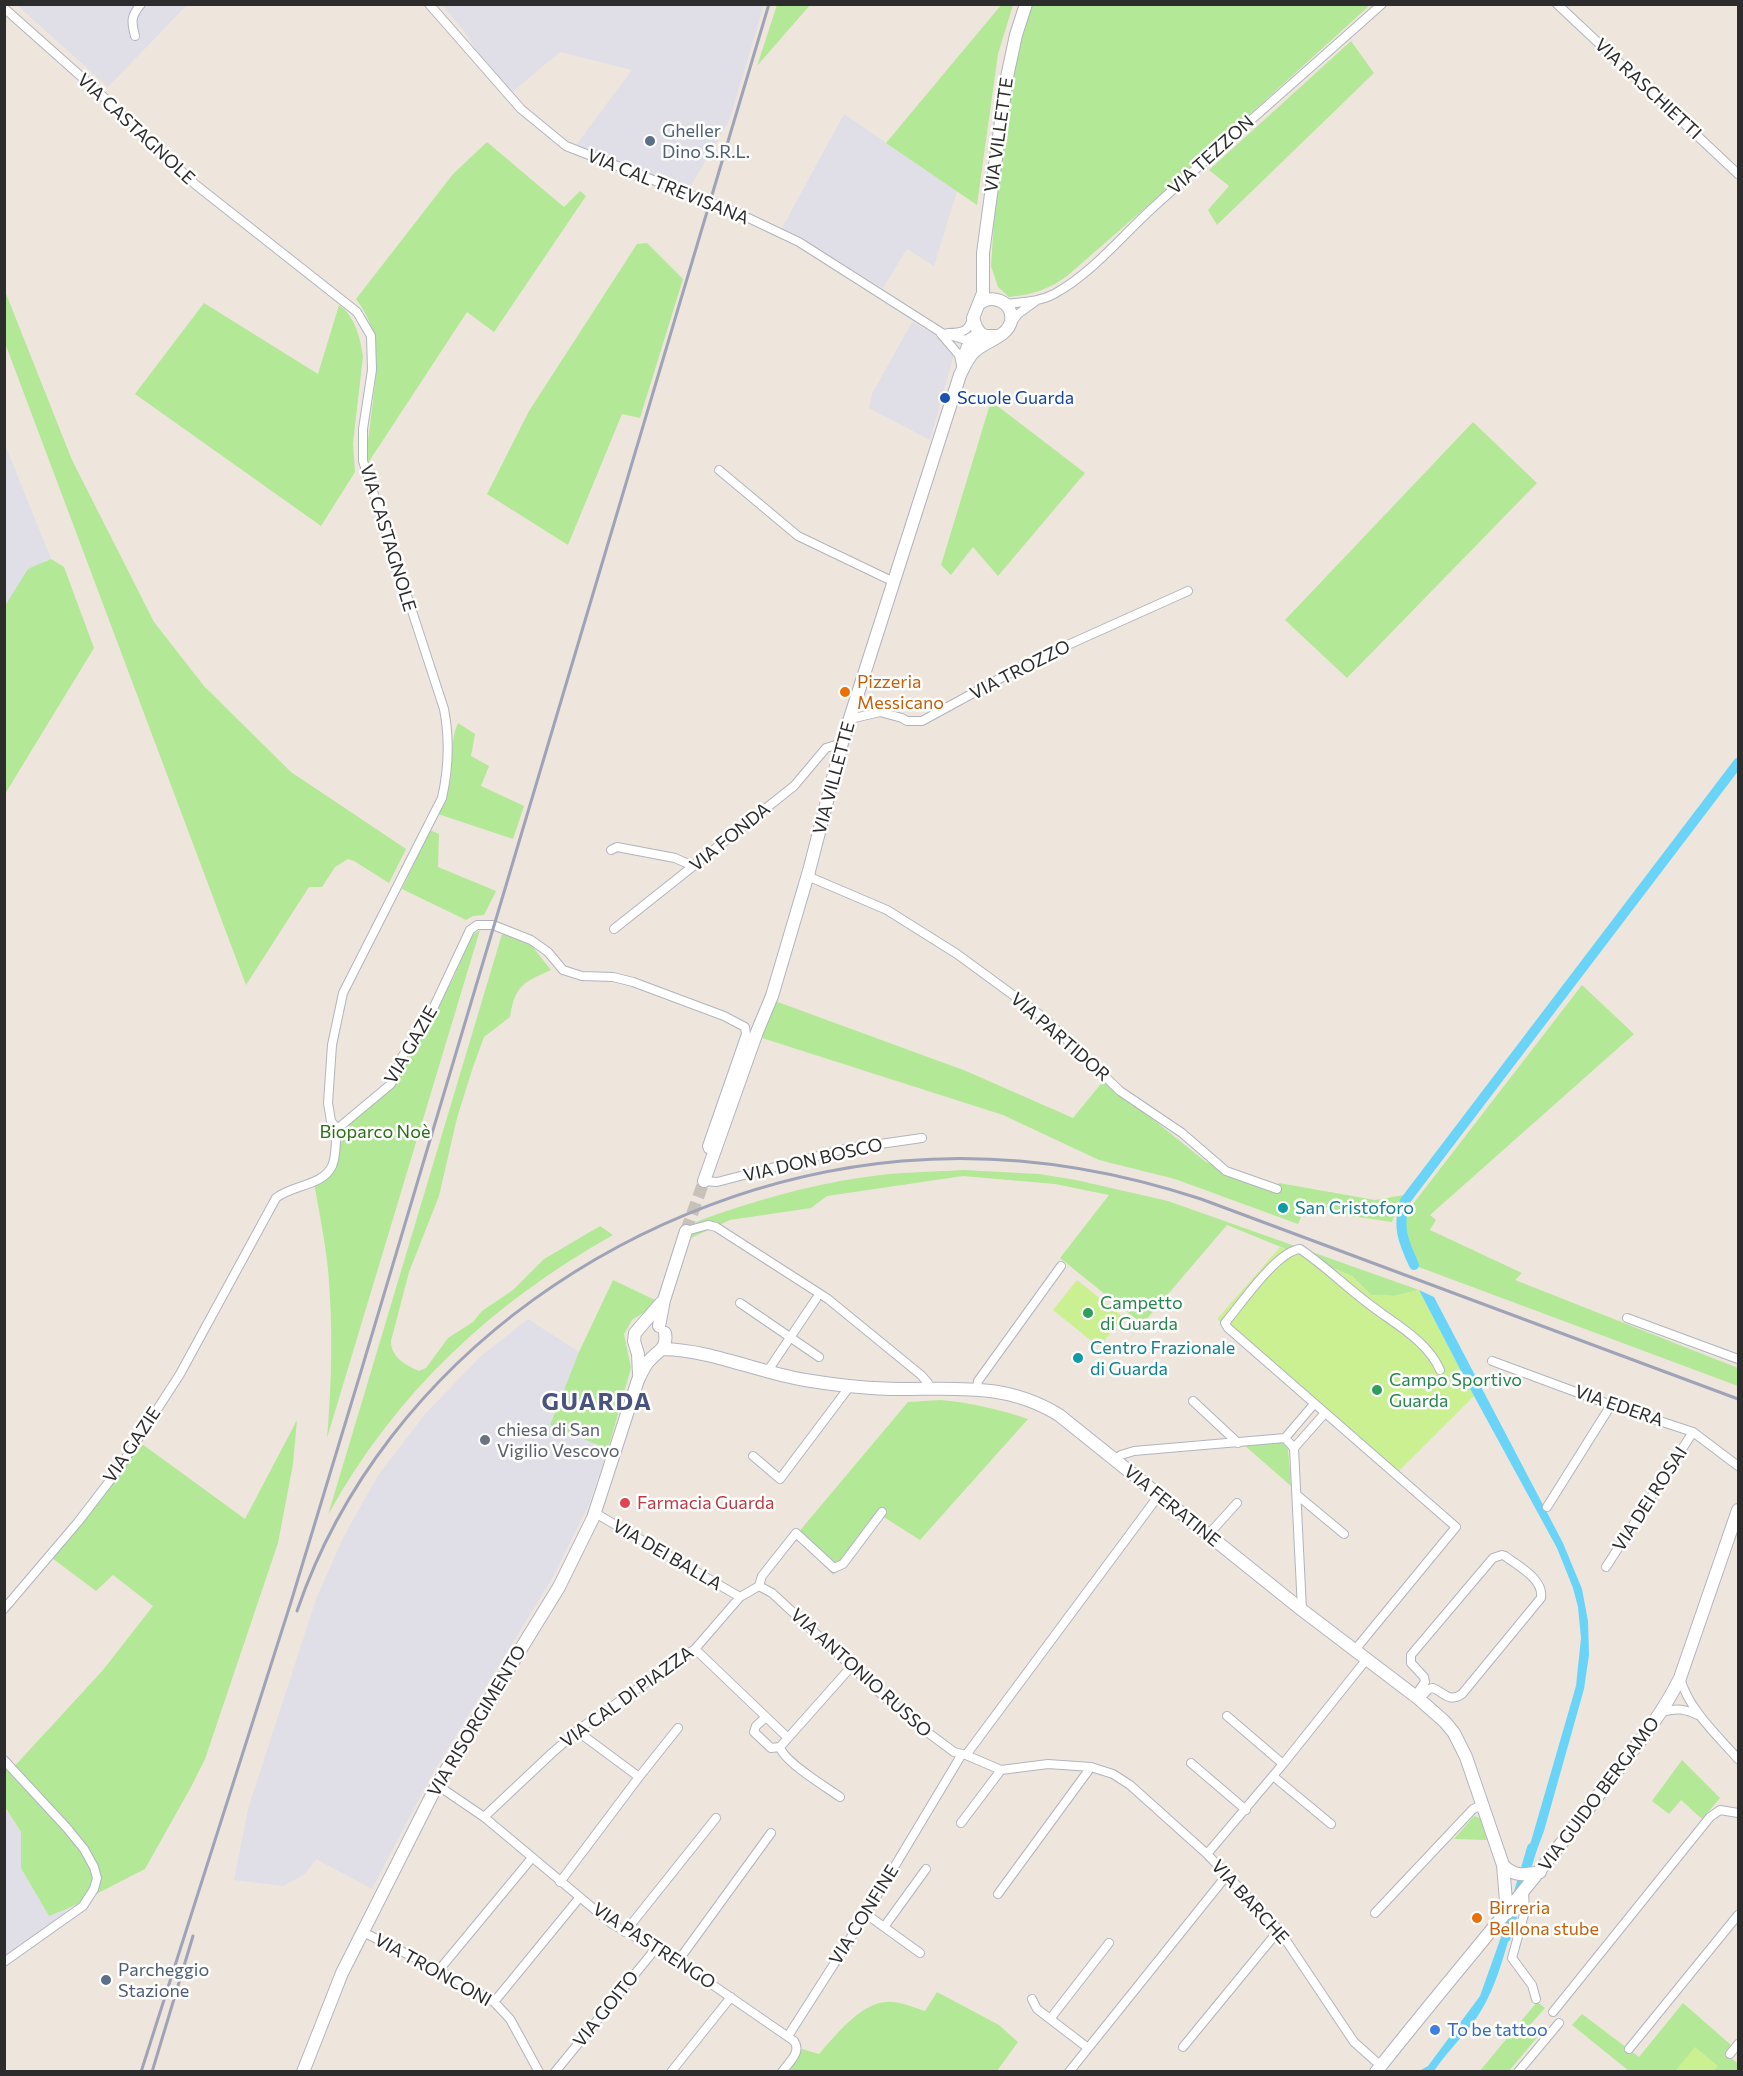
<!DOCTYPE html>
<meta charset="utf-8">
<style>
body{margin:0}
#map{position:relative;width:1743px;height:2076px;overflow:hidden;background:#eee6dd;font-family:Commissioner,sans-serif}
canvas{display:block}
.frame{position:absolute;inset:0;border:6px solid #2c2c2c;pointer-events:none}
</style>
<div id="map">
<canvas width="1743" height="2076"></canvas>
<div class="frame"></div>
</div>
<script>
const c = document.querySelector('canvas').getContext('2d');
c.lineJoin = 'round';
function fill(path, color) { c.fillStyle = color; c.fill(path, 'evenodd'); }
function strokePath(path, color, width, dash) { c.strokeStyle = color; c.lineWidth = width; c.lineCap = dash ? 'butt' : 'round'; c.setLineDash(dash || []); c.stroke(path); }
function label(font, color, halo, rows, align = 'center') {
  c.font = font + ' Commissioner,sans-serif'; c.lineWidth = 5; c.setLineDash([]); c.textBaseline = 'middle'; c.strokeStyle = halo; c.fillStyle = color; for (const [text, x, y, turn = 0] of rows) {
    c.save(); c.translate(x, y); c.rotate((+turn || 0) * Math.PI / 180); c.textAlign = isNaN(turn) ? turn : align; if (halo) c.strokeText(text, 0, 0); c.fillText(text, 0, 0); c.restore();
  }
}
fill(new Path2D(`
 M17 5H187L108 87Z
 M442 5H764L729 121 689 189 576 145 632 70 560 52 512 92 477 51 464 31Z
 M844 114 957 191 934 266 907 249 883 288 782 228Z
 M912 322 956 347 930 440 869 408 872 394Z
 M4 442 51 559 45 561 5 606Z
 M528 1319 579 1352 550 1425 608 1449 589 1504 553 1577 431 1776 372 1889 316 1859 305 1874 283 1886 234 1880 248 1809 316 1599 344 1536 379 1474 426 1413 481 1356Z
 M4 1807 21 1832V1868L49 1916 69 1908 5 1968Z`), '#e0dee6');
fill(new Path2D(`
 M1002 4 1013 5 998 54 977 205 886 143Z
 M777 5H810L757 66Z
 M1032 5H1370L1183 175 1067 276C1050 289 1031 295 1009 297L998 287 991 266 995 204 1016 57Z
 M1351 41 1374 73 1217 225 1208 210 1229 186 1209 170Z
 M487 142 564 207 580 191 586 196 494 332 467 312 368 463C366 451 368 439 370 426 375 381 386 337 356 299L453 174Z
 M647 243 683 279 640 418 622 414 568 545 487 494 529 411 637 244Z
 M5 291 72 460 154 622 204 686 291 772 406 849 389 883 354 861 348 859 335 867 322 887H309L246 985 5 343Z
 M204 303 318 374 339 305C355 316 360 337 363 356L353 443 355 472 321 526 135 394Z
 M991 401 1085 473 998 576 973 547 951 575 941 565Z
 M1473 422 1537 483 1347 678 1285 620Z
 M51 559 64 567 94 648 5 794V606L28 569Z
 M458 723 475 734 471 756 489 766 481 786 524 806 513 839 438 814C444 802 449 790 451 776 453 758 450 740 458 723Z
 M430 830 439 834 438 867 496 891 484 915 473 916 466 920 402 889Z
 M480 930 327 1438C332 1381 333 1325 328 1269 325 1240 319 1211 314 1183L324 1179 339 1132 385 1092 433 1017 453 979 472 935Z
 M502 934 531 945 551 970C524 982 515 985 510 1017L484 1037 473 1067 457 1118 439 1196 409 1272 391 1341C391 1357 405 1365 419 1371L426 1368 448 1338 473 1322 482 1311 513 1290 544 1259 600 1226 613 1235C492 1303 396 1392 328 1515Z
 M1582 985 1634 1034 1430 1215 1436 1220 1430 1230 1522 1273 1515 1280 1738 1368V1386L1416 1266C1409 1248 1399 1231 1406 1213Z
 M775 1001 966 1071 1073 1118 1104 1080 1206 1162 1275 1187 1279 1183 1375 1200 1404 1195 1396 1209 1392 1222 1337 1214 1307 1203 1298 1224 1175 1179 1099 1160 1003 1115 762 1038Z
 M963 1170 1039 1174 1076 1180 1168 1201 1419 1290 1394 1296 1371 1295 1352 1276 1227 1225 1104 1369 1142 1324 1060 1258 1109 1195 1055 1184 963 1176 827 1196 811 1208 730 1220 691 1238 696 1222C752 1201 808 1185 866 1177 898 1172 930 1172 963 1170Z
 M613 1280 655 1300 646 1311 632 1320 624 1334 631 1368 608 1449 550 1425 579 1352Z
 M941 1400C972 1403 999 1409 1028 1419L920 1540 882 1516 833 1575 797 1534 908 1402Z
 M297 1420 293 1464 278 1543 205 1759 191 1787 145 1869 69 1908 49 1916 21 1868V1832L5 1807 4 1764 11 1770 103 1670 153 1606 113 1575 96 1591 52 1558 102 1498 138 1441 245 1519Z
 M1282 1442 1288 1449 1291 1486 1244 1445Z
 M1682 1760 1720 1798 1702 1819 1681 1800 1669 1814 1652 1801Z
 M1474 1816 1480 1818 1487 1840 1454 1839Z
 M937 1992 999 2025 1018 2042 997 2071 783 2072 802 2049 819 2054C836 2035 864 1998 893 2002 904 2003 915 2008 925 2011Z
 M1537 2002 1545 2008 1530 2025 1540 2034 1509 2071 1479 2072Z
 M1683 2003 1731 2045 1726 2053 1738 2064V2071H1629L1572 2025 1582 2014 1639 2057Z`), '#b3e896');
fill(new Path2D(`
 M1280 1247 1352 1276 1371 1295 1394 1296 1419 1290 1474 1396 1399 1471 1217 1319Z
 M1077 1280 1123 1317 1099 1347 1053 1310Z
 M1695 2047 1718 2066 1713 2071H1675Z`), '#caf091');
fill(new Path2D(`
 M1419 1290 1434 1297 1563 1543 1582 1589 1588 1621 1589 1655 1584 1689 1544 1831 1532 1863 1525 1862 1576 1686 1581 1638 1578 1607 1573 1588 1557 1548 1474 1396Z
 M1506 1923 1513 1925C1503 1958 1495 1992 1475 2020 1462 2038 1446 2053 1434 2071H1419L1428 2066 1480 1996Z`), '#69d4f7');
strokePath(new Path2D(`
 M1414 1265C1403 1241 1397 1227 1405 1201L1738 763
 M1506 1937 1532 1848`), '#69d4f7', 10);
strokePath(new Path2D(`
 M686 1231 704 1181`), '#c7c1ba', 12, [12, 6]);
const street = new Path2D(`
 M429 4 521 109 566 146 740 214 799 242 942 333 966 340 974 335
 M1557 4 1738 174
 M4 8 94 88 196 185 357 312 371 336 372 370 363 429V461L444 709C450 740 449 767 442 798L343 993 332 1045 328 1103 331 1121 337 1129
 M135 36C131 21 131 16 141 4
 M1006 304C1022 302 1039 302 1054 294 1094 272 1123 234 1157 204 1231 137 1307 71 1382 4
 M1012 322 1018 314 1036 301
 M948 333C961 333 969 332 972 318
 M941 334 959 355 961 365
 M719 470 798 536 894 582
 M850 719 880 712 902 718 907 721H922L1032 661 1188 591
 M611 850 617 847 675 858 693 866
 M809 871 812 878 887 910 957 954 1043 1017 1120 1091 1182 1133 1226 1171 1277 1189
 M614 929 794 786 826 748 842 743
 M704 1181 717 1182 845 1149 922 1138
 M686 1231 708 1225 716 1227 828 1299 921 1375 928 1383 930 1388
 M740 1303 819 1357
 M1627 1318 1738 1359
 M1492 1361 1611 1405 1693 1432 1738 1466
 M767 1372 816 1299
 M977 1388 978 1381 1061 1266
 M1193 1401 1238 1443
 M1285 1438 1314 1404
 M1294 1448 1325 1413
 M753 1456 780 1479 850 1386
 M1115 1459 1121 1455 1134 1451 1285 1438 1294 1448 1302 1610
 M1297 1495 1344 1534
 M1547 1507 1611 1405
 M595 1513 740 1597
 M1208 1535 1237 1503
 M1606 1567 1693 1432
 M759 1586 772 1593 903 1714 954 1752 966 1755 1001 1770 1048 1764 1091 1767 1113 1774 1130 1785 1207 1854 1279 1930 1354 2042 1381 2066
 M759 1586 762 1576 796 1533 834 1568 843 1564 882 1512
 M4 1609 78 1522 118 1470 180 1374 276 1198C291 1185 323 1186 332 1166 337 1155 335 1141 337 1129L391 1084 402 1057 431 1013 470 930 477 925H493L531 940 548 952 563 970 582 976 613 977 633 982 724 1016 745 1027 746 1034 707 1146 708 1149 715 1151
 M695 1649 787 1737
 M1354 1651 1456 1527 1228 1328 1225 1323C1241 1304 1277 1251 1300 1249 1324 1265 1345 1286 1369 1304 1393 1323 1427 1340 1440 1370
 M1680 1678C1689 1710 1717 1735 1738 1759
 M1415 1696 1425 1682 1424 1677 1411 1663V1655L1493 1558 1502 1555 1505 1556C1518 1566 1544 1579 1541 1598L1462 1694C1449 1703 1445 1693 1433 1688L1429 1689 1419 1699
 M1660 1713C1677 1707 1685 1709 1700 1716
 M1227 1716 1283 1764
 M766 1717 756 1726 754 1732 771 1748 780 1747 851 1667
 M780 1747C784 1762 826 1787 840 1797
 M966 1755 1159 1495
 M4 1760 67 1828 84 1849 94 1867 97 1878 94 1889 83 1906 4 1962
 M1191 1763 1246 1810
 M1273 1776 1331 1824
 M639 1777 678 1728
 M437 1785 484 1817 612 1924 678 1961 794 2041C802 2052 789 2062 782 2072
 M484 1817 552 1753 582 1727 695 1649 740 1597 759 1586
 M961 1823 1001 1770
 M1207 1854 1283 1764 1366 1660
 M560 1882 639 1777 577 1731
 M1524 1892 1525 1911 1512 1958 1532 1985 1536 1999
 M998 1894 1091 1767
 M1375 1913 1473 1809 1482 1805
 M866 1914 920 1953
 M884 1927 926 1869
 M363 1932 439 1970 494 2002 510 2019 539 2072
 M625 1932 716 1818
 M678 1961 771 1833
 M439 1970 531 1859
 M1032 1999 1037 2009 1088 2048
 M494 2002 580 1897
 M1553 2012 1710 1817 1720 1810 1738 1813
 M1050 2019 1109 1943
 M788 2036 866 1914 962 1754
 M1183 2047 1279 1930
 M1629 2049 1738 1915
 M1730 2054 1738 2044
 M555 2072 657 1947
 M671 2072 731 1997
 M1069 2072 1227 1875
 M1518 2072 1559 2023`);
const secondary = new Path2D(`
 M996 336H985L980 333 976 327 973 318 983 293V253L1007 77 1016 35 1026 4
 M963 359 969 344 980 333
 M704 1181 757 1032 772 996 809 871 842 743 960 375C964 367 968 357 975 351 985 341 1008 337 1011 321 1014 302 992 293 979 304
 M659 1326 664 1300 686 1231
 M663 1349C711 1350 757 1372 805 1380 836 1385 868 1389 900 1389 958 1389 1007 1383 1059 1415L1302 1610 1419 1699 1445 1722 1454 1733 1466 1757 1503 1865 1507 1913
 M639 1374 638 1354 634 1341 635 1333 661 1303
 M1503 1865C1514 1877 1525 1875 1540 1872
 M303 2072 342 1973 437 1785 559 1587 593 1518 638 1380C641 1374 644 1367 648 1362 657 1351 668 1349 665 1333
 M1376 2072C1449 1979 1526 1892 1597 1797 1626 1758 1658 1723 1680 1678L1738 1510`);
strokePath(street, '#b1b4c0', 10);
strokePath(secondary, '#b1b4c0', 14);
strokePath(street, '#fff', 8);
strokePath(secondary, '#fff', 12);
strokePath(new Path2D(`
 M297 1611C384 1357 640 1184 902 1161 1004 1152 1104 1167 1201 1199L1738 1399
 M141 2072 291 1602 359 1378 769 4
 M152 2072 193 1936`), '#9fa3b7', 3);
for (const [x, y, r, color] of [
 [650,141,6,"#5c6f8a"],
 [945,398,6,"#1a4fb4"],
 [845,692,6,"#e8710a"],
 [1283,1208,6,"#0f9aa8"],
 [1088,1313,6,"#2e9e5b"],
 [1078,1358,6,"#0f9aa8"],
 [1377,1390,6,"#2e9e5b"],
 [485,1440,6,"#6b7280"],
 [625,1503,6,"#e0444e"],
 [1477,1918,6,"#e8710a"],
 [106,1980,6,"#5c6f8a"],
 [1435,2030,6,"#3f7fe0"]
]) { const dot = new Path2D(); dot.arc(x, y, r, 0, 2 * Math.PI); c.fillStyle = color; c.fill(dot); strokePath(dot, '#fff', 2); }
label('18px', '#2c2c2c', '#fff', [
 ["VIA RASCHIETTI",1648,89,43],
 ["VIA CASTAGNOLE",136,129,43],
 ["VIA VILLETTE",999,135,-82],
 ["VIA TEZZON",1211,155,-42],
 ["VIA CAL TREVISANA",668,187,22],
 ["VIA CASTAGNOLE",388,538,73],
 ["VIA TROZZO",1020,670,-27],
 ["VIA VILLETTE",834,778,-75],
 ["VIA FONDA",730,837,-39],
 ["VIA PARTIDOR",1060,1037,41],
 ["VIA GAZIE",411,1045,-60],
 ["VIA DON BOSCO",813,1160,-13],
 ["VIA EDERA",1619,1406,19],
 ["VIA GAZIE",132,1445,-56],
 ["VIA DEI ROSAI",1650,1499,-57],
 ["VIA FERATINE",1172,1506,39],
 ["VIA DEI BALLA",667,1555,30],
 ["VIA ANTONIO RUSSO",861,1673,42],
 ["VIA CAL DI PIAZZA",627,1697,-36],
 ["VIA RISORGIMENTO",477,1721,-59],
 ["VIA GUIDO BERGAMO",1599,1794,-53],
 ["VIA BARCHE",1250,1902,48],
 ["VIA CONFINE",864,1915,-58],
 ["VIA PASTRENGO",654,1946,33],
 ["VIA TRONCONI",433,1970,29],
 ["VIA GOITO",606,2009,-51]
]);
label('18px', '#4e5e75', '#fff', [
 ["Gheller",662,131],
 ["Dino S.R.L.",662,152],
 ["Parcheggio",118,1970],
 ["Stazione",118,1991]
], 'left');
label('18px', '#164399', '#fff', [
 ["Scuole Guarda",957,398]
], 'left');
label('18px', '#c56008', '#fff', [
 ["Pizzeria",857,682],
 ["Messicano",857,703],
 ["Birreria",1489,1908],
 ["Bellona stube",1489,1929]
], 'left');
label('18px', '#296f15', '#fff', [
 ["Bioparco Noè",375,1132]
]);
label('18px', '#0d838f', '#fff', [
 ["San Cristoforo",1295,1208],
 ["Centro Frazionale",1090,1348],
 ["di Guarda",1090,1369]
], 'left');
label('18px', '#27864d', '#fff', [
 ["Campetto",1100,1303],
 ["di Guarda",1100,1324],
 ["Campo Sportivo",1389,1380],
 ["Guarda",1389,1401]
], 'left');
label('18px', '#5b616d', '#fff', [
 ["chiesa di San",497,1430],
 ["Vigilio Vescovo",497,1451]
], 'left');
label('18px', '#be3a42', '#fff', [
 ["Farmacia Guarda",637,1503]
], 'left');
label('18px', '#366cbe', '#fff', [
 ["To be tattoo",1447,2030]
], 'left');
c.letterSpacing = '1.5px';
label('bold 24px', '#485380', '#fff', [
 ["GUARDA",597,1402]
]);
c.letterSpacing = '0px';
</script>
